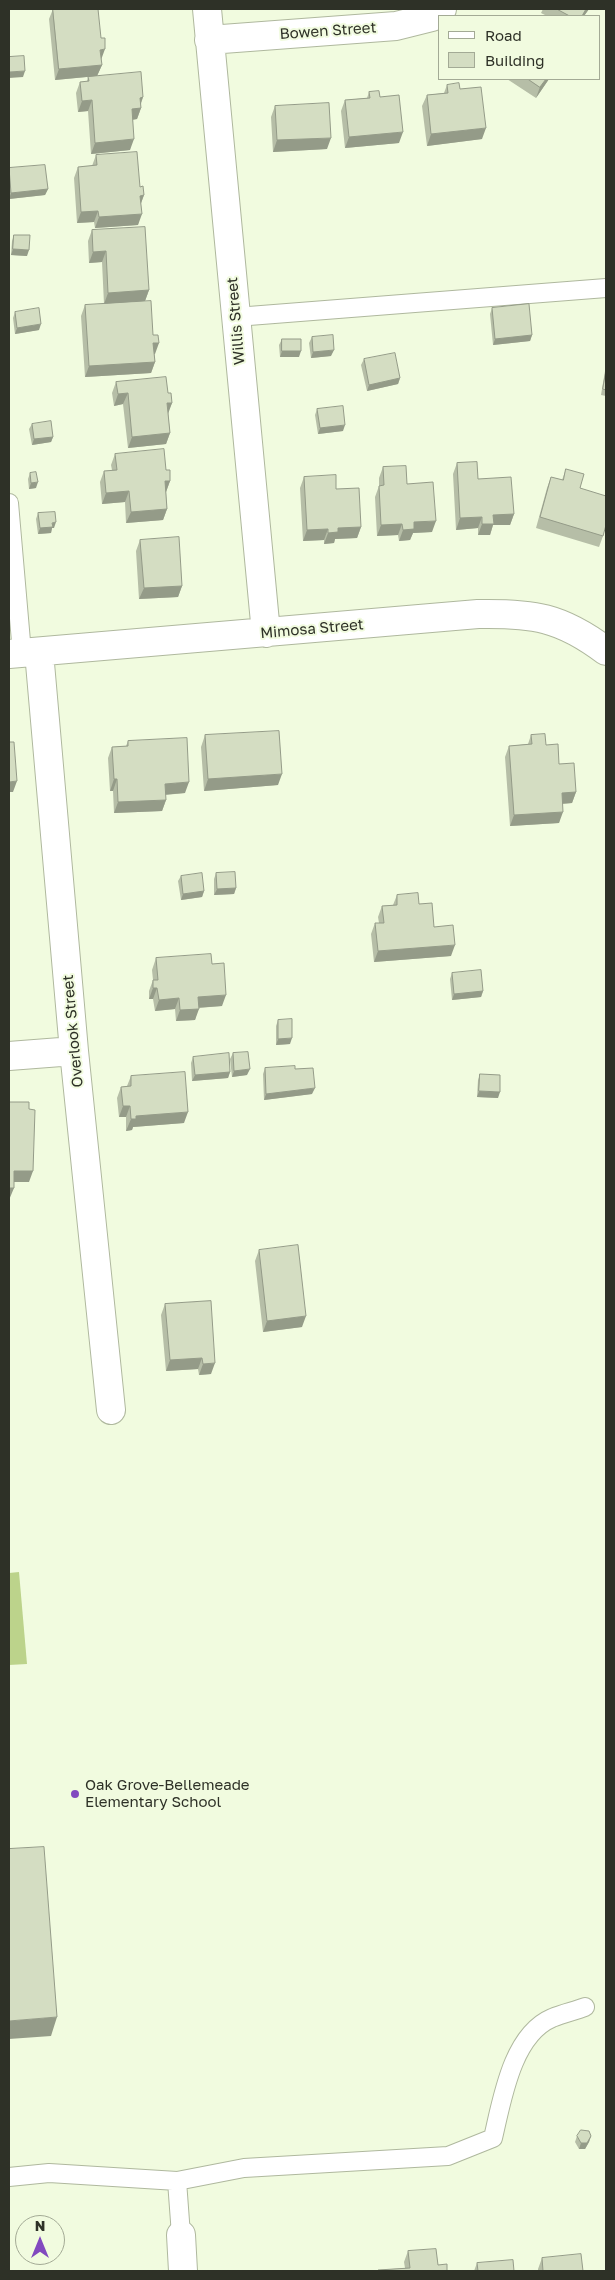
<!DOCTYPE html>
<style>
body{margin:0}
#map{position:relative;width:615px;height:2280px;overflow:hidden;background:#f1fbdf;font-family:"Golos Text",sans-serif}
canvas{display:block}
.frame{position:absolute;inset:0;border:10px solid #2e3127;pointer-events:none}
.legend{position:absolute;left:438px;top:15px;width:162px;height:65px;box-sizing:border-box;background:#f1fbdf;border:1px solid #a3aa95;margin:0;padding:6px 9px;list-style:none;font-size:15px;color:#2e3127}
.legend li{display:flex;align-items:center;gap:10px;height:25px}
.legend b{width:25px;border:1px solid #a3aa95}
.north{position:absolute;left:15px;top:2215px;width:50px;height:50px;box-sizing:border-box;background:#f1fbdf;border:1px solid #a3aa95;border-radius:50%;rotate:0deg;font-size:14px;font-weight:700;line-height:20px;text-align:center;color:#2e3127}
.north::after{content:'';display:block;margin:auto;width:18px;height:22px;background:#8249bf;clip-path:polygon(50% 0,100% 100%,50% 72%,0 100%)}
</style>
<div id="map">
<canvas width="615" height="2280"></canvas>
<div class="frame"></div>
<ul class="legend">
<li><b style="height:6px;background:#fff"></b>Road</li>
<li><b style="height:14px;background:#d4ddc2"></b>Building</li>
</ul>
<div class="north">N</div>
</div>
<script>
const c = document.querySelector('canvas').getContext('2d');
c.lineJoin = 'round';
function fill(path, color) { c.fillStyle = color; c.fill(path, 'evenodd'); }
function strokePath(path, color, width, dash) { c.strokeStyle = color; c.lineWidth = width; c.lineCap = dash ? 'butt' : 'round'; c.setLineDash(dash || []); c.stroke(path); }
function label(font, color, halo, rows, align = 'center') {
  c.font = font + ' "Golos Text",sans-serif'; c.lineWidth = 4; c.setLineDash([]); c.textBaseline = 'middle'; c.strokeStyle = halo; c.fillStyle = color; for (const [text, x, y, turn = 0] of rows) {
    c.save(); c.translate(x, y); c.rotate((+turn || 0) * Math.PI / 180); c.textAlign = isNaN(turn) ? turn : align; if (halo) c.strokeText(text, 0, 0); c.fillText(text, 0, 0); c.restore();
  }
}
fill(new Path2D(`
 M19 1572 27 1664 9 1665V1573Z`), '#bcd38b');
const service = new Path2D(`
 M236 317 606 288
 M9 503 22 653
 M9 2177 49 2173 177 2181 181 2235
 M177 2181 244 2168 448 2156 493 2138C502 2100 512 2035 552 2018 563 2013 575 2011 585 2007`);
const minor = new Path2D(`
 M207 9 266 633
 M209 40 396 26 432 17 442 9
 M39 652 74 1051 111 1410
 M9 654 478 614C533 613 561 617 606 651
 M9 1056 74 1051
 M181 2235 183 2271`);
strokePath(service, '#afb89e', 20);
strokePath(minor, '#afb89e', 30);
strokePath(service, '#fff', 18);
strokePath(minor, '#fff', 28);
fill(new Path2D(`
 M53 9 102 65 97 76 55 80 49 19Z
 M543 9H589L584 16H547L541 13Z
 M88 77 143 97 141 104V108L137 119 133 120 130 150 91 154 88 111 78 112 76 93 80 82 87 81Z
 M507 79H549L536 98Z
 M447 85 460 89 482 139 427 146 422 106 427 95 444 93Z
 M369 92 380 97 399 143 345 148 341 111 345 100 367 98Z
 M275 106 327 149 273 152 271 117Z
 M96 155 140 187 144 195 141 203 138 225 95 228 94 222 77 223 74 178 78 167 92 166Z
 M9 168 48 189 45 195 9 199Z
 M92 230 149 290 145 301 104 304 102 262 89 263 88 241Z
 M14 235 27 256 11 255 12 241Z
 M85 305 153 335 155 362 151 373 85 377 81 316Z
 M492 308 532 335 530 341 493 345 490 314Z
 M15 312 39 330 15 334 13 318Z
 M312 337 331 356 311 358 309 343Z
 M282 339 299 357H280L279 345Z
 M364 359 400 378 398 384 367 391 361 365Z
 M606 365V396L601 395Z
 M116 382 168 393 172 403 168 412 170 433 166 444 128 448 123 404 114 406 112 393Z
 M317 409 343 431 318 434 315 415Z
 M32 424 53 437 51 442 32 445 29 429Z
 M115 454 166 470 170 481 166 492 167 509 163 520 126 523 125 502 102 504 100 482 104 471 112 470 111 465Z
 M457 463 478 479 514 514 510 525H493L490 535H478V528L456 530 453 474Z
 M383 467 407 484 432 532 413 533 410 540 399 541 398 535 377 536 375 497 379 486V478Z
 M566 469 580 488 603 536 599 547 536 528 547 488 551 477 562 480Z
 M30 473 36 488 29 489 28 479Z
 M304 477 336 489 361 527 357 538 335 539 334 543 324 544V540L303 541 300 488Z
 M38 513 54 528H52L51 533 38 534 36 519Z
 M140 540 182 586 178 597 139 599 136 551Z
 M205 735 278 785 204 791 201 747Z
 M531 735 546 745 576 792 572 803 562 804 559 823 510 826 505 757 509 746 528 744Z
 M128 741 185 793 165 795 166 800 162 811 114 813 113 791H110L108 758 112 747 126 746Z
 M216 873 236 888 234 894 214 895V879Z
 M181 876 204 891 202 897 181 900 178 881Z
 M397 895 419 904 434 927 451 956 374 962 371 934 375 923H379L378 917 382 906 393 905Z
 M156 958 212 964 222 1006 198 1008 195 1020 176 1021 175 1009 155 1011 153 999H149V991L153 980 152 970Z
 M452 973 483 991 481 997 452 1000 450 979Z
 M278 1020 290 1044 276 1045V1026Z
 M233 1053 247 1075 232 1077 230 1059Z
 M193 1057 230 1072 228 1078 192 1081 191 1063Z
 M265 1068 295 1069 312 1094 264 1100 263 1074Z
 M480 1074 498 1098 477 1097 478 1080Z
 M131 1076 184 1123 133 1127 132 1130 126 1131V1117H119L117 1098 121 1087 127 1086Z
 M259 1250 302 1327 263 1332 255 1261Z
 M211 1301V1374L199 1375 198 1369 166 1371 161 1315 165 1304Z
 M577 2136H591L589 2142 585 2149H579L575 2142Z
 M408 2251 438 2265 447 2271H378V2270L405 2268 404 2262Z
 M542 2258 583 2271H538V2269Z
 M477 2263 514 2271H474Z`), '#b6bea7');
fill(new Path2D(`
 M586 9H589L584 16H582Z
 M105 49 101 60 100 50Z
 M102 65 97 76 55 80 59 69Z
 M25 71 23 77 9 78V72Z
 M546 79H549L536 98 540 87Z
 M143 97 139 108H141L137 119 128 120 132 109 140 98Z
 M92 100 88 111 78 112 82 101Z
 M486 128 482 139 427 146 431 134Z
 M403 132 399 143 345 148 349 137Z
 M331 138 327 149 273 152 277 140Z
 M134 139 130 150 91 154 95 143Z
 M48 189 45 195 9 199 11 193Z
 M144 195 140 206V196Z
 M98 211 94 222 77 223 81 212Z
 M142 214 138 225 95 228 99 217Z
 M13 249 29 250 27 256 11 255Z
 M106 251 102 262 89 263 93 252Z
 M149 290 145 301 104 304 108 293Z
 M41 324 39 330 15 334 17 328Z
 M532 335 530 341 493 345 495 339Z
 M153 343H159L155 354H149Z
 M334 350 331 356 311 358 313 352Z
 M282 351H301L299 357H280Z
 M155 362 151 373 85 377 89 366Z
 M400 378 398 384 367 391 369 385Z
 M128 393 123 404 114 406 118 394Z
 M167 403H172L168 414Z
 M345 425 343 431 318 434 320 428Z
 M170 433 166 444 128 448 132 437Z
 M53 437 51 442 32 445 34 439Z
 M165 481H170L166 492 161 493Z
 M38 482 36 488 29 489 31 483Z
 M129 491 125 502 102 504 106 493Z
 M167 509 163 520 126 523 131 512Z
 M514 514 510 525H493L490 535H478L482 524 493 515Z
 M482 517 478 528 456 530 460 518Z
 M436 521 432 532 413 533 410 540 399 541 403 530 414 522Z
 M56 522 54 528H52L51 533 38 534 40 528Z
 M402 524 398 535 377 536 381 525Z
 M361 527 357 538 335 539 334 543 324 544 328 533 338 528Z
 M328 529 324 540 303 541 307 530Z
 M182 586 178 597 139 599 144 588Z
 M282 774 278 785 204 791 208 779Z
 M114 779H117L113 791H110Z
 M17 781 13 792H9V782Z
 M189 782 185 793 161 795 165 784Z
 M576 792 572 803 558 804 562 793Z
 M166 800 162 811 114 813 118 802Z
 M563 812 559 823 510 826 514 815Z
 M236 888 234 894 214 895 217 889Z
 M204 891 202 897 181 900 183 894Z
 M455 945 451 956 374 962 378 951Z
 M153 988H157L153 999H149Z
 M483 991 481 997 452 1000 454 994Z
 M226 995 222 1006 194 1008 198 997Z
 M179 998 175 1009 155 1011 159 1000Z
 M199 1009 195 1020 176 1021 180 1010Z
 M292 1038 290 1044 276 1045 278 1039Z
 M250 1069 247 1075 232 1077 234 1071Z
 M230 1072 228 1078 192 1081 195 1075Z
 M315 1088 312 1094 264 1100 266 1094Z
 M479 1091 500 1092 498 1098 477 1097Z
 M123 1106H130L126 1117H119Z
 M188 1112 184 1123 133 1127 132 1130 126 1131 131 1119 136 1116Z
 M14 1171H33L29 1182H9Z
 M9 1188H14L9 1200Z
 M306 1316 302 1327 263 1332 267 1321Z
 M202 1358 198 1369 166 1371 170 1360Z
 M215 1363 211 1374 199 1375 203 1364Z
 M57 2017 51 2036 9 2039V2021Z
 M591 2136 589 2142 585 2149H579L581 2143Z`), '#949b88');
const building = new Path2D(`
 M53 9H98L101 38H105V49L100 50 102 65 59 69Z
 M557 9H586L582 16H570Z
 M24 56 25 71 9 72V57Z
 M141 72 143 97 140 98 141 108 132 109 134 139 95 143 92 100 82 101 80 82 89 81 88 77Z
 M528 79H546L540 87Z
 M459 83 460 89 481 87 486 128 431 134 427 95 448 93 447 85Z
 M379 91 380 97 399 95 403 132 349 137 345 100 370 98 369 92Z
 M329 103 331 138 277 140 275 106Z
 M137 152 140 187 143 186 144 195 140 196 142 214 99 217 98 211 81 212 78 167 97 165 96 155Z
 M45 165 48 189 11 193 9 168Z
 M145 227 149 290 108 293 106 251 93 252 92 230Z
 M14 235H30L29 250 13 249Z
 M151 301 153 335H158L159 343H153L155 362 89 366 85 305Z
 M529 304 532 335 495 339 492 308Z
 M39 308 41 324 17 328 15 312Z
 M333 335 334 350 313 352 312 337Z
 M282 339H301V351H282Z
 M395 353 400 378 369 385 364 359Z
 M606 371V390L603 389Z
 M166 377 168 393H171L172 403H167L170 433 132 437 128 393 118 394 116 382Z
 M343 406 345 425 320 428 317 409Z
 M51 421 53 437 34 439 32 424Z
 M164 449 166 470H170V481H165L167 509 131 512 129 491 106 493 104 471 117 470 115 454Z
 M477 462 478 479 511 477 514 514 493 515 494 524H482V517L460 518 457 463Z
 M406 466 407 484 433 482 436 521 414 522V529L403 530 402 524 381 525 379 486 384 485 383 467Z
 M566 469 584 474 580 488 606 496V525L603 536 540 517 551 477 563 480Z
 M36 472 38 482 31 483 30 473Z
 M336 475V489L359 488 361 527 338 528V532L328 533V529L307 530 304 477Z
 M55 512 56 522 52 523 53 527 40 528 38 513Z
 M179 537 182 586 144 588 140 540Z
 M279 731 282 774 208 779 205 735Z
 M545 734 546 745 558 744 559 764 574 763 576 792 562 793 563 812 514 815 509 746 532 744 531 735Z
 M187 738 189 782 165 784 166 800 118 802 117 779H114L112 747 128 746V741Z
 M9 742H14L17 781 9 782Z
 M235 872 236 888 217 889 216 873Z
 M202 873 204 891 183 894 181 876Z
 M418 893 419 904 432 903 434 927 453 925 455 945 378 951 375 923H384L382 906 397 905V895Z
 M211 954 212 964 224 963 226 995 198 997 199 1009 180 1010 179 998 159 1000 157 988H153V980H158L156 958Z
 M481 970 483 991 454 994 452 973Z
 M292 1019V1038L278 1039V1020Z
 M248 1052 250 1069 234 1071 233 1053Z
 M229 1053 230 1072 195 1075 193 1057Z
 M295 1066V1069L313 1068 315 1088 266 1094 265 1068Z
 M185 1072 188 1112 136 1116V1119H131L130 1106H123L121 1087 131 1086V1076Z
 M480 1074 500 1075V1092L479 1091Z
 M9 1102H29V1109L35 1110 33 1171H14V1188H9Z
 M298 1245 306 1316 267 1321 259 1250Z
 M211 1301 215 1363 203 1364 202 1358 170 1360 165 1304Z
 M44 1847 57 2017 9 2021V1849Z
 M581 2130 589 2131 591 2136 587 2143H581L577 2136Z
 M436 2249 438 2265 447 2264V2271H379L378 2270 410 2268 408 2251Z
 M581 2254 583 2271H543L542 2258Z
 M513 2260 514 2271H478L477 2263Z`);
fill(building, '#d4ddc2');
strokePath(building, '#949b88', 1);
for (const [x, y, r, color] of [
 [75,1794,5,"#8249bf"]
]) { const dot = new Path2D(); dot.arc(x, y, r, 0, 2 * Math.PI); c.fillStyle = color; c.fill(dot); strokePath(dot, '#f1fbdf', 2); }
label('15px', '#2e3127', '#f1fbdf', [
 ["Bowen Street",328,31,-4],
 ["Willis Street",236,321,-95],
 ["Mimosa Street",312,629,-5],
 ["Overlook Street",73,1031,-95]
]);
label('15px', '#2e3127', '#f1fbdf', [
 ["Oak Grove-Bellemeade",85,1785],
 ["Elementary School",85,1802]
], 'left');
</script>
